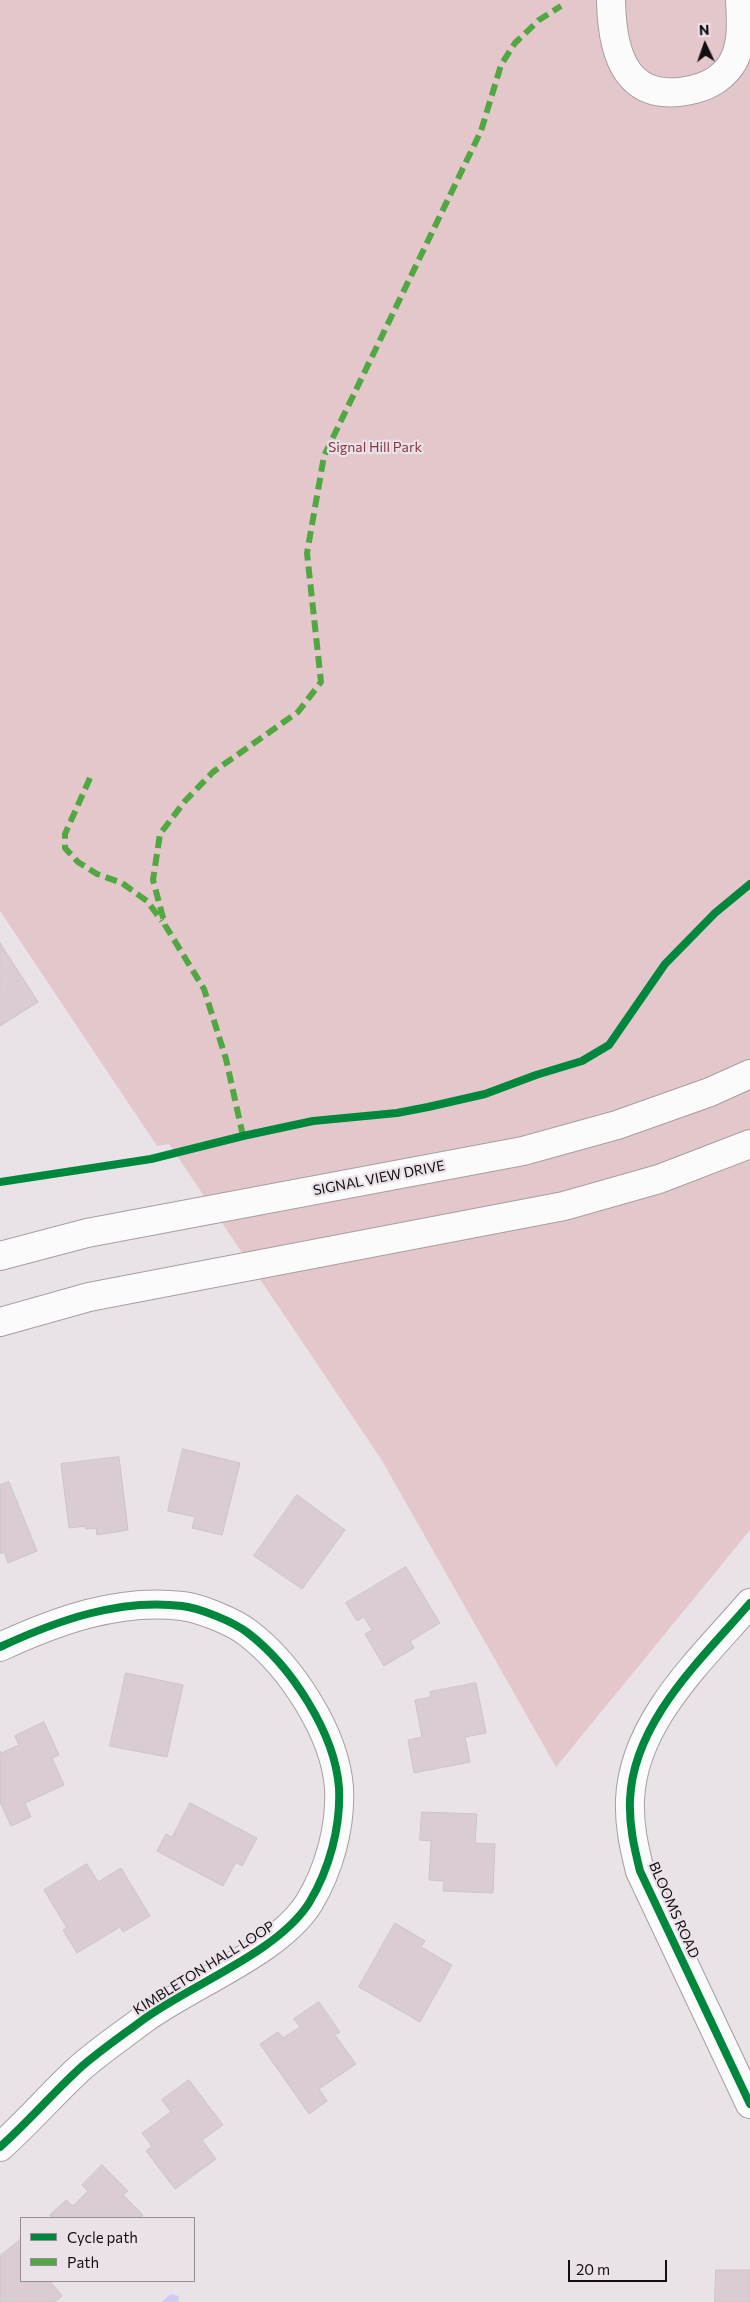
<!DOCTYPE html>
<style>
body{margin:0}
#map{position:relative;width:750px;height:2302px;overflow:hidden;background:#e9e3e8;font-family:Commissioner,sans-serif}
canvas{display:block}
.legend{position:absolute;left:20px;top:2217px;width:175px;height:65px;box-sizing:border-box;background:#ebe1e9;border:1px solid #948d93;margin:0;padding:6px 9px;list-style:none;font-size:15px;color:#120e11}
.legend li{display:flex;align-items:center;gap:10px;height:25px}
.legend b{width:25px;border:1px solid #948d93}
.north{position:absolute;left:680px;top:20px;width:50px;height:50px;-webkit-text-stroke:4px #ebe1e9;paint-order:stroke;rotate:357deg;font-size:14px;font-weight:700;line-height:20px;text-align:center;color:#120e11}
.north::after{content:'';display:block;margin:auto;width:18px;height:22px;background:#120e11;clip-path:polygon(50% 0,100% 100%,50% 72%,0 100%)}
.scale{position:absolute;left:568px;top:2260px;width:99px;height:22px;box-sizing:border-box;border:2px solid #120e11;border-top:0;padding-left:6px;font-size:15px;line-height:18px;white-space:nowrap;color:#120e11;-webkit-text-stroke:4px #ebe1e9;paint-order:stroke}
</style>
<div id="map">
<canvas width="750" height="2302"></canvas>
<ul class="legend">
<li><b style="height:6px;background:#00873e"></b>Cycle path</li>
<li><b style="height:6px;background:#51a842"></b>Path</li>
</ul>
<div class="north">N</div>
<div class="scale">20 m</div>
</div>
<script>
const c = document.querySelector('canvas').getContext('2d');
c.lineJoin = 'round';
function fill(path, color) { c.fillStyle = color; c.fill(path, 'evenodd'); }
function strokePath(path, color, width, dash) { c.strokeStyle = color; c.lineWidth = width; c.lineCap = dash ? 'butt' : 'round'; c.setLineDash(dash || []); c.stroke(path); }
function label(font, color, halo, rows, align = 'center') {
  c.font = font + ' Commissioner,sans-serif'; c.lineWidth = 4.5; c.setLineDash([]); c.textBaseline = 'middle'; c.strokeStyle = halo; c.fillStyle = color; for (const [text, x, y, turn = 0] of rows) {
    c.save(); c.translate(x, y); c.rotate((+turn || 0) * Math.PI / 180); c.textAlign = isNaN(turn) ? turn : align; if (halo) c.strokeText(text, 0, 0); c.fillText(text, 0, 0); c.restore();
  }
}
fill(new Path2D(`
 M0 0H750V1530L556 1767 381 1459 169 1144 157 1146 0 911Z`), '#e4c7cb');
fill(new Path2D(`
 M171 2294 179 2296 178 2302H161Z`), '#d0caf5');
const building = new Path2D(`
 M0 943 38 1002 0 1026Z
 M183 1449 240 1463 222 1535 192 1528 195 1517 168 1511Z
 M119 1457 128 1530 97 1535 96 1528 86 1529 85 1526 69 1528 61 1464Z
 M9 1482 37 1551 8 1563 4 1552 0 1554V1485Z
 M297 1495 345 1530 302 1589 254 1556Z
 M406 1567 440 1623 410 1641 414 1648 384 1666 365 1634 372 1630 364 1617 357 1621 346 1603Z
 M126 1673 183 1685 167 1757 110 1746Z
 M476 1683 486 1733 465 1737 470 1762 414 1773 408 1740 422 1737 415 1700 431 1697 430 1692Z
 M44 1722 59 1755 52 1758 64 1785 25 1803 31 1817 11 1826 0 1802V1751L1 1753 19 1745 15 1736Z
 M190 1803 257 1838 242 1866 236 1862 223 1886 157 1851 166 1834 172 1837Z
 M422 1812 477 1814 475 1843 495 1844 493 1893 443 1891 444 1881 429 1880 431 1841 420 1840Z
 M87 1864 98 1882 121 1868 150 1916 123 1932 120 1927 77 1953 63 1930 67 1928 44 1890Z
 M395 1923 425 1941 421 1947 452 1965 420 2022 359 1987Z
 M319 2002 340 2032 335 2035 356 2064 319 2089 327 2101 309 2114 260 2044 278 2032 283 2038 300 2027 294 2019Z
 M189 2080 223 2125 202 2140 216 2159 175 2189 146 2151 152 2146 142 2133 171 2112 162 2100Z
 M102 2165 128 2191 123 2195 143 2215 140 2218H53L50 2215 66 2200 73 2206 88 2191 82 2185Z
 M21 2239V2281H50L62 2296 55 2302H0V2256Z
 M716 2270H750V2302H715Z`);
fill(building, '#dbccd4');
strokePath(building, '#cac4c8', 1);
const minor = new Path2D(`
 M611 0C612 56 627 106 695 89 711 85 726 75 734 60 743 41 741 20 740 0
 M750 1603C702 1659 633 1721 630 1800 629 1825 634 1847 640 1871L750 2104
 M0 1647C56 1621 119 1598 182 1606 200 1608 234 1622 248 1633 291 1666 335 1733 339 1788 341 1827 329 1870 309 1903 278 1952 192 1984 144 2019 123 2035 99 2051 79 2069 52 2094 28 2122 0 2147`);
const major = new Path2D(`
 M0 1256 87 1233 523 1151 617 1125 710 1092 750 1074
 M0 1322 89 1297 564 1206 659 1179 750 1144`);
strokePath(minor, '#a49fa3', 30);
strokePath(major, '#a49fa3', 30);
strokePath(minor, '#fcfbfc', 28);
strokePath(major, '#fcfbfc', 28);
strokePath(new Path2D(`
 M90 778 65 834V848L78 862 97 874 122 883 147 901 162 921
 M243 1136 226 1059 204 989 165 925 153 880 160 834 185 801 213 772 298 712 321 682 307 553 324 456 481 131 501 65 515 43 539 20 561 6`), '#51a842', 6, [12, 6]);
strokePath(new Path2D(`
 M0 1182 151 1159 243 1136 313 1121 397 1113 428 1107 485 1094 536 1075 582 1061 609 1045 665 964 715 913 750 884
 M750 1603C702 1659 633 1721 630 1800 629 1825 634 1847 640 1871L750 2104
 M0 1647C56 1621 119 1598 182 1606 200 1608 234 1622 248 1633 291 1666 335 1733 339 1788 341 1827 329 1870 309 1903 278 1952 192 1984 144 2019 123 2035 99 2051 79 2069 52 2094 28 2122 0 2147`), '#00873e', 8);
label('14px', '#883642', '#ebe1e9', [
 ["Signal Hill Park",375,447]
]);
label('14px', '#120e11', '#ebe1e9', [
 ["SIGNAL VIEW DRIVE",379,1178,-11],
 ["BLOOMS ROAD",674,1910,66],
 ["KIMBLETON HALL LOOP",204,1968,-32]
]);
</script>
